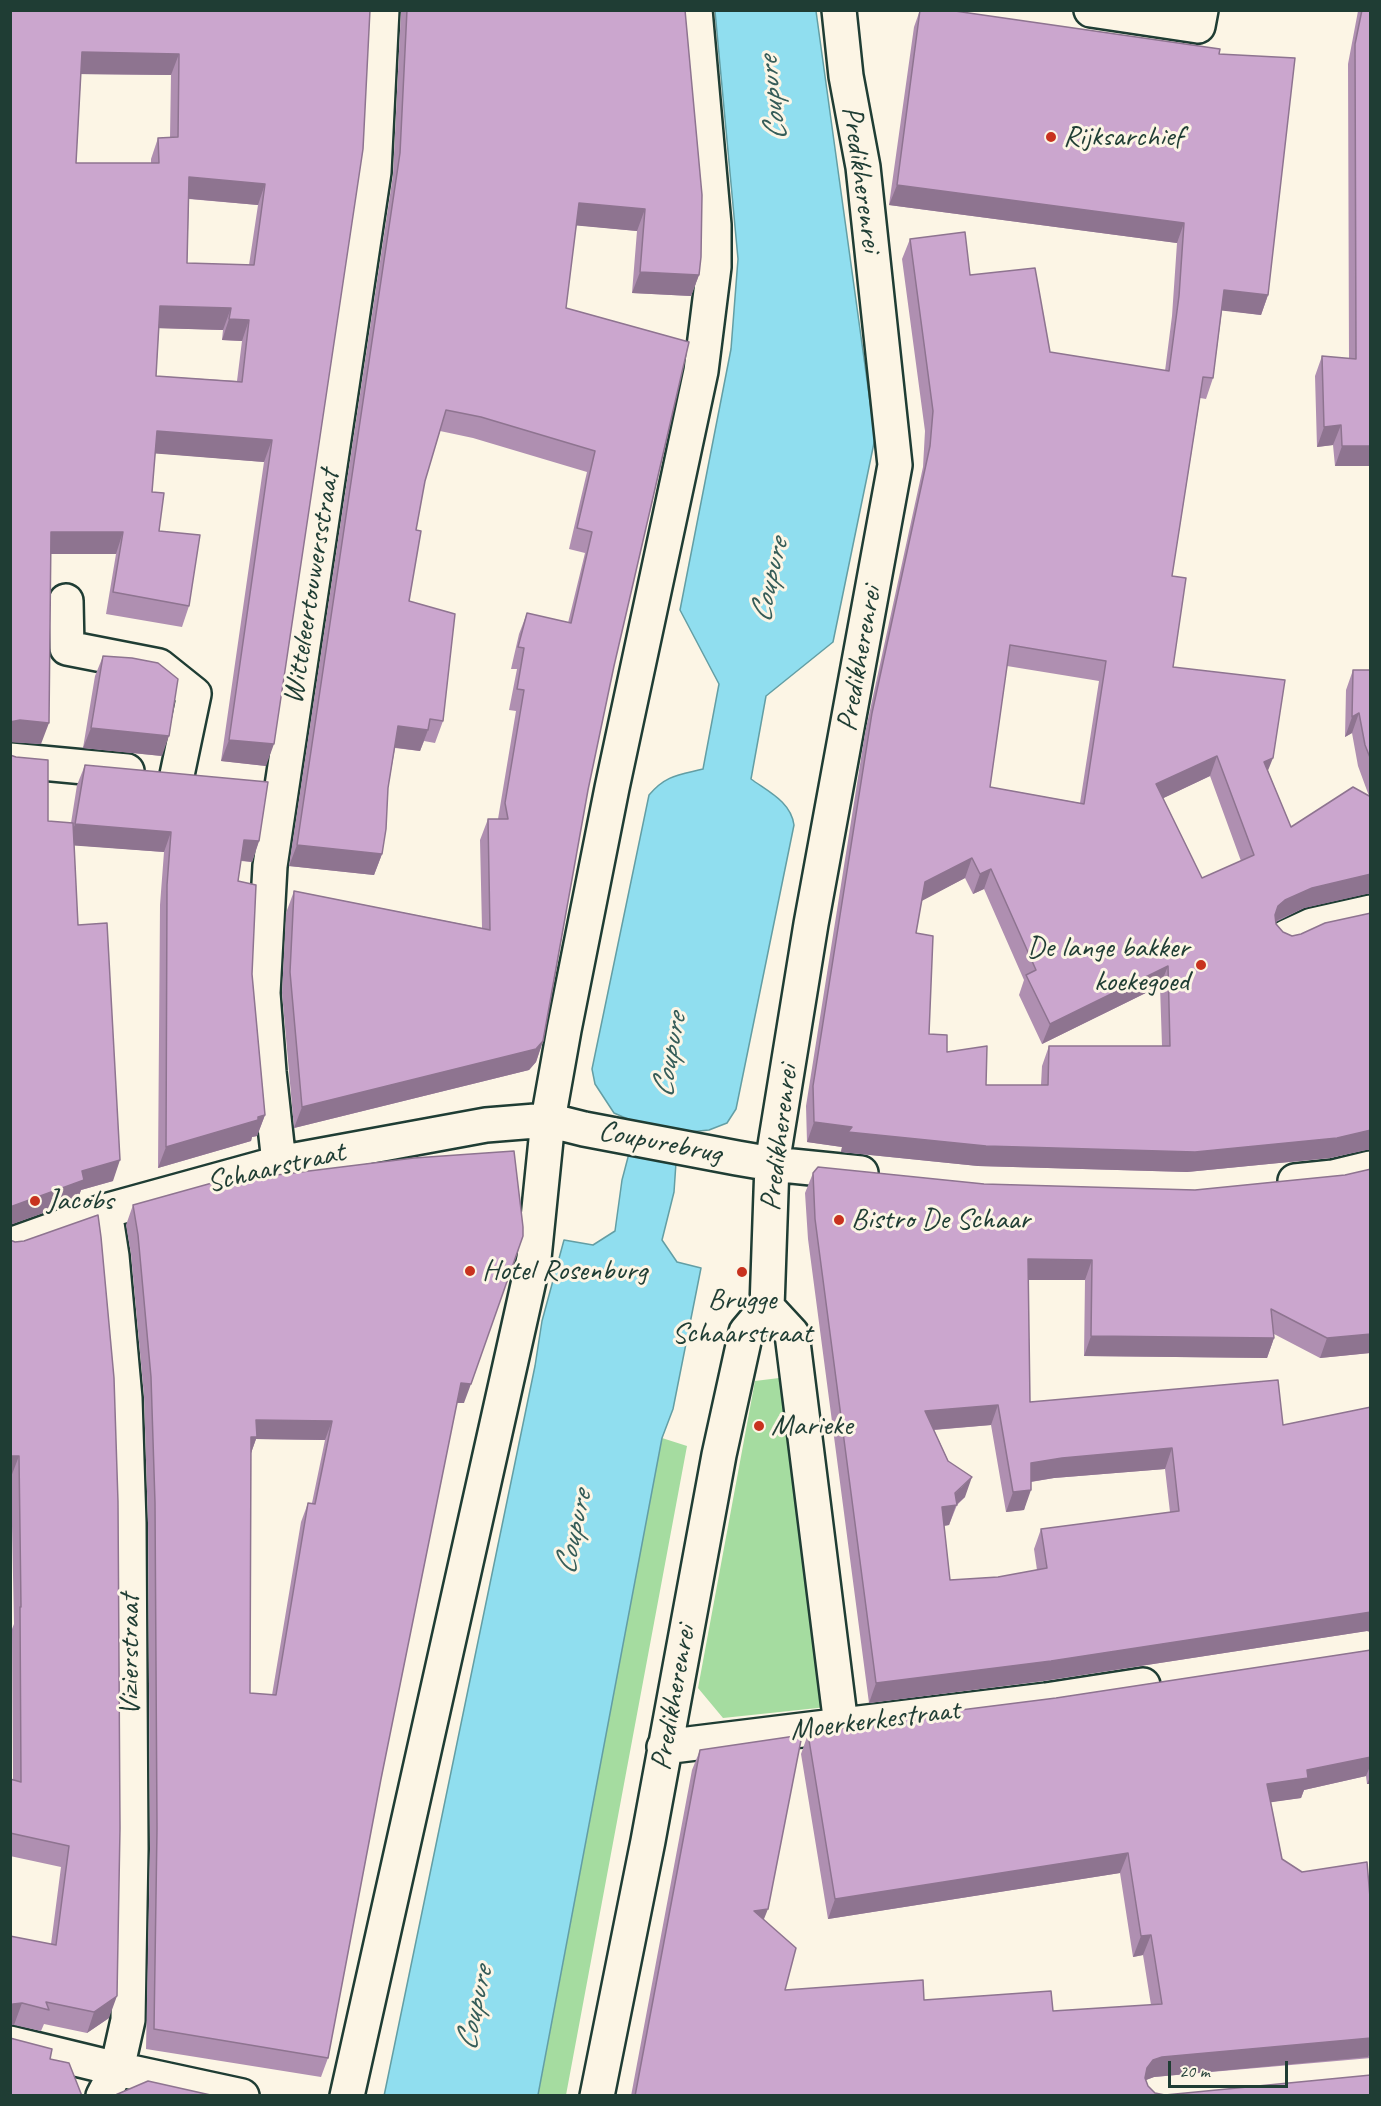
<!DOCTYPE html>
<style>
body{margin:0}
#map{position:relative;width:1381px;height:2106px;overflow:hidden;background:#fcf5e5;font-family:Caveat,sans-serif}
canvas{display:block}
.frame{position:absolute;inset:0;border:12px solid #1f3d34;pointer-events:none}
.scale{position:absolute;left:1168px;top:2061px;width:120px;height:27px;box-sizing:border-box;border:3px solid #1f3d34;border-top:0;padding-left:8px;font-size:18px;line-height:21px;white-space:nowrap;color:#1f3d34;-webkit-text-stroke:4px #fcf5e5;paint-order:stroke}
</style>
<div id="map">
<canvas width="1381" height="2106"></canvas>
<div class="frame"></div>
<div class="scale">20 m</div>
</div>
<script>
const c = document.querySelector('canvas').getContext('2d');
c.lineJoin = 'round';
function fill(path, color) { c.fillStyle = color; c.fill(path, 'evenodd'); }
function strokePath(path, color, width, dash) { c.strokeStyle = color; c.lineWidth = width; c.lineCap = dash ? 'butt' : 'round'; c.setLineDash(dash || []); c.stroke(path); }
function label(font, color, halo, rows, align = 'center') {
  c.font = font + ' Caveat,sans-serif'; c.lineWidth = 6; c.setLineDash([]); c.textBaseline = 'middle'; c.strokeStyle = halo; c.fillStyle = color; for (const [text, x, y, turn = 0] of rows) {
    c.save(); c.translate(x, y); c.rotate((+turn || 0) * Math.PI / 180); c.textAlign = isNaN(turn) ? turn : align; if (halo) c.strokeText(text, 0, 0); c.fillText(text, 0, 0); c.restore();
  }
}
fill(new Path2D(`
 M787 1377 827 1707 723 1718 698 1688 755 1381Z
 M662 1438 687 1446 566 2095 538 2096Z`), '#a5dca0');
const water = new Path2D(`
 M715 11H816L875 438 833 642 766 696 751 779C769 792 791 802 794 825L736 1109 727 1123 709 1130 678 1133 674 1192 662 1240 677 1262 701 1268 673 1409 662 1438 538 2095 384 2096 535 1366 542 1321 564 1240 593 1245 615 1231 622 1180 637 1123 614 1113 595 1084 592 1069 649 795C666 775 679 775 703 769L719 684 680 610 731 349 738 259Z`);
fill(water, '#90deef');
strokePath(water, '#639ea4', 1.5);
const minor = new Path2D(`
 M1091 10 1198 26 1201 10
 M66 601 67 648 159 666 194 694 177 775
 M10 760 127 771
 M1286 937 1312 925 1370 912
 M279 1163 269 1072 263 993 270 866 374 172 382 10
 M1295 1181 1333 1177 1370 1168
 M10 1245 105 1211 279 1163 486 1125 548 1120 584 1129 737 1158 772 1164 861 1173
 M767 1307 792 1334 841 1725
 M664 1747 1046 1700 1143 1685
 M10 2043 117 2069 242 2096
 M103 2096 117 2069 128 2020 131 1849 129 1523 125 1398 112 1256 105 1211
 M347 2096 534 1258 548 1120 564 1030 612 788 701 371 714 267V225L695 10
 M597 2096 648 1841 719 1455 746 1332 767 1307 772 1164 811 924 895 465 863 167 846 76 839 10`);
strokePath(minor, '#1f3d34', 38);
strokePath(minor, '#fcf5e5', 33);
fill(new Path2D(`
 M10 10H370L266 766 221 761 264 462 155 453 152 492 159 531 189 606 182 627 106 614 116 554H50L41 744 10 742ZM81 74 171 75 170 138H158L151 159V163H76ZM189 199 258 205 249 265 187 263ZM159 328 223 330 222 340 242 341 237 381 156 376Z
 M401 10H685L699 275 691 296 632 293 637 231 576 225 566 308 689 342 614 666 588 790 543 1041 536 1062 529 1070 294 1128 282 993 286 913 294 891 482 928 480 840 488 819H498L516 711 509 710 517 669H511L519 634 527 613 568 623 585 553 569 549 587 472 473 438 440 431 425 481 416 530 409 601 443 721 435 743 424 741 420 751 395 748 388 788 382 854 374 875 289 866 393 175Z
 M920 10H948L1219 54 1268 295 1261 315 1222 310 1213 378 1206 399 1200 398 1172 576 1173 667 1268 771 1291 827 1369 796 1358 766 1352 733 1345 737 1346 690 1353 670H1371V894H1366L1304 908 1276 922V924L1283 932 1292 936 1301 934 1371 913V1150H1366L1330 1158 1187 1172 978 1166 841 1152 842 1147 807 1142 806 1106 865 733 923 467 925 431 902 259 910 239 970 275 1050 352 1165 371 1172 316 1177 243 889 205 914 27ZM1007 666 1099 681 1080 803 990 787ZM1210 776 1241 861 1202 878 1163 798ZM965 878 973 894 984 889 1024 980 1019 995 1042 1044 1160 986 1162 1046H1049L1042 1066 1041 1085H986L947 1052 929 1034 916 933 922 900Z
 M1355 10H1371V466H1335L1333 445 1317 447 1315 376 1322 356 1349 359 1348 64 1358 11Z
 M103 656 162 756 83 748 95 676Z
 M85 765 259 841 252 862 241 861 238 881 252 974 265 1115 257 1136 252 1137 251 1141 158 1168 160 905 164 852 74 845 78 925 113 1181 81 1190 77 1201 48 821 71 823 77 785Z
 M1371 1169V1362L1370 1353 1320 1358 1274 1334V1338L1267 1358 1084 1356 1085 1280H1028L1030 1402 1283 1425 1371 1407V1632L1367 1631 1043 1681 869 1703 808 1239 805 1193 813 1173 984 1184 1195 1190 1345 1175ZM991 1425 1006 1512 1024 1510 1031 1482 1054 1478 1165 1469 1170 1512 1041 1529 1034 1549 1037 1570 998 1577 950 1580 944 1526 949 1525 957 1505 965 1497 934 1430Z
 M133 1205 464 1403H457L381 1779 328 2058 321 2077 146 2049 150 1849 148 1523 144 1396 131 1254 126 1225ZM256 1439 325 1440 312 1503H308L301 1522 272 1695 250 1693 251 1453Z
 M10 1240 109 2018 87 2033 44 2024 41 2031 14 2025H10V1936L51 1944 61 1867 10 1856V1779L13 1780 12 1629 14 1624 11 1477Z
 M1371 1650V1784H1367L1366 1776 1304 1790 1301 1798 1270 1802 1282 1859 1302 1872 1371 1909V2058L1154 2077 1146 2080 1148 2086 1155 2093 1165 2095 1371 2096H631L692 1770 700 1750 764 1920 785 1990 924 2000 1053 2011 1151 2005 1143 1955 1133 1957 1120 1873 828 1919 801 1754 808 1734 880 1723 881 1720 1056 1698Z`), '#af8fb1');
fill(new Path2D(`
 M82 52 179 54 171 75 74 74Z
 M189 177 265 184 258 205 181 198Z
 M897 185 1184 223 1177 243 889 205Z
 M579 203 645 209 637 231 571 225Z
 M640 272 699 275 691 296 632 293Z
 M1224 290 1268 295 1261 315 1217 310Z
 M160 306 231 308 223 330 153 328Z
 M229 319 249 320 242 341 222 340Z
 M1341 425 1333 445 1317 447 1324 427Z
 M157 431 272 440 264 462 149 453Z
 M1342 446H1371V466H1335Z
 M51 532H123L116 554H43Z
 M1359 713 1352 733 1345 737 1352 717Z
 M20 720 49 723 41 744 10 742 11 721Z
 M398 726 428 730 420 751 391 747Z
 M91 728 169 736 162 756 83 748Z
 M229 740 274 744 266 766 221 761Z
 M1217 756 1210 776 1149 805 1156 784Z
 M1273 758 1265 778 1264 762Z
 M75 824 171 832 164 852 67 845Z
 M244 840 259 841 252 862 237 860Z
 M297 845 382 854 374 875 289 866Z
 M972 858 965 878 918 903 925 882Z
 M991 869 984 889 973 894 980 874Z
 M1371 874V894H1366L1304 908 1278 920 1271 926 1278 906 1285 900 1312 888Z
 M1168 966 1160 986 1042 1044 1050 1024Z
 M543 1041 536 1062 529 1070 294 1128 302 1107Z
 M265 1115 257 1136 252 1137 251 1141 158 1168 166 1147Z
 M814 1122 852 1127 1371 1130V1150H1366L1330 1158 1187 1172 978 1166 841 1152 842 1147 807 1142Z
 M120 1160 113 1181 81 1190 77 1201 10 1225V1207L82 1171Z
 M1028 1259 1092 1260 1085 1280H1021Z
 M1371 1334 1370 1353 1320 1358 1327 1338Z
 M1091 1336 1274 1338 1267 1358 1084 1356Z
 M461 1383 471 1384 464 1403H454Z
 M998 1405 991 1425 918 1431 925 1411Z
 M256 1420 332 1421 325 1440 256 1439 250 1456H244Z
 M1172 1448 1165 1469 1054 1478 1023 1483 1031 1463 1062 1458Z
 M10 1456H19L11 1477H10Z
 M972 1477 965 1497 956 1505 949 1525 935 1527 942 1507Z
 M1031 1490 1024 1510 1006 1512 1013 1492Z
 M1371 1612V1632L1367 1631 1043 1681 869 1703 876 1683Z
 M1371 1757V1764L1366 1776 1304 1790 1301 1798 1259 1804 1267 1784 1307 1770Z
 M1371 1775V1784H1367Z
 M1128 1853 1120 1873 828 1919 835 1899Z
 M768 1909 760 1929 754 1911Z
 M1151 1935 1143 1955 1133 1957 1141 1936Z
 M117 1996 109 2018 87 2033 94 2012Z
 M22 2003 14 2025H10V2005L13 2004Z
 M1371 2038V2051L1368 2057 1154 2077 1146 2080 1139 2088 1147 2068 1153 2060 1162 2057Z`), '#8e7490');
const building = new Path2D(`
 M10 10H370L363 149 274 744 229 740 272 440 157 431 152 492 164 493 159 531 200 535 189 606 113 592 123 532H51L49 723 20 720 10 722ZM82 52 179 54 178 137 158 138 159 163H76ZM189 177 265 184 254 265 187 263ZM160 306 231 308 229 319 249 320 242 382 156 376Z
 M407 10H685L702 195 701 257 699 275 640 272 645 209 579 203 566 308 689 342 614 666 588 790 543 1041 536 1049 302 1107 290 972 294 891 490 930 488 819H508L505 803 524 690 517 689 524 648 518 647 527 613 571 623 592 532 577 528 595 451 481 417 446 410 425 481 416 530 421 531 409 601 455 614 443 721 430 719 428 730 398 726 388 788 386 829 382 854 297 845 400 153Z
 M920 10H948L1220 49 1219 54 1295 58 1268 295 1224 290 1213 378 1203 377 1172 576 1186 578 1173 667 1285 680 1273 758 1264 762 1291 827 1353 787 1371 797V874L1312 888 1285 900 1278 906 1275 915 1276 924 1283 932 1292 936 1301 934 1325 923 1371 913V1130L1337 1138 1195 1152 986 1146 848 1132 852 1127 814 1122 813 1086 872 713 930 446 933 411 910 239 965 232 970 275 1035 268 1050 352 1169 371 1179 296 1184 223 897 185ZM1010 645 1106 661 1084 804 990 787ZM1217 756 1254 855 1202 878 1156 784ZM972 858 980 874 991 869 1036 970 1026 975 1050 1024 1168 966 1170 1046H1049L1048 1085H986L987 1046 947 1052V1035L929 1034 933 936 916 933 925 882Z
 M1362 10H1371V446H1342L1341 425 1324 427 1322 356 1356 359 1355 44Z
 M103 656 132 658 158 663 178 679 169 736 91 728Z
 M1353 670H1371V760L1365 745 1359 713 1352 717Z
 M10 755 16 757 48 760V821L73 823 78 925 107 923 120 1160 82 1171 84 1180 10 1207Z
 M85 765 268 782 259 841 244 840 238 881 256 885 252 974 265 1115 258 1117V1120L166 1147 167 885 171 832 75 824Z
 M514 1151 523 1227V1236L471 1384 461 1383 381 1779 328 2058 154 2029 157 1829 155 1503 151 1377 138 1235 133 1205 212 1183 414 1158ZM256 1420 332 1421 315 1504 308 1503 276 1695 250 1693 251 1437H257Z
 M818 1167 984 1184 1195 1190 1345 1175 1371 1169V1334L1327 1338 1271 1309 1274 1338 1091 1336 1092 1260 1028 1259 1030 1402 1278 1380 1283 1425 1371 1407V1612L1051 1661 876 1683 815 1219 813 1173ZM998 1405 1013 1492 1031 1490V1463L1062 1458 1172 1448 1179 1511 1041 1529 1047 1568 998 1577 950 1580 942 1507 957 1505 955 1493 972 1477 948 1461 925 1411Z
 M98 1215 101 1237 114 1378 118 1502 120 1828 117 1996 94 2012 46 2002 49 2010 22 2003 13 2004 10 2005V1936L56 1945 69 1846 10 1833V1779L21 1782 20 1607H21L19 1456H10V1240L15 1242 24 1241Z
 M1371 1650V1757L1307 1770 1308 1778 1267 1784 1282 1859 1302 1872 1367 1862 1371 1909V2038L1162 2057 1153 2060 1147 2068 1145 2078 1148 2086 1155 2093 1165 2095 1371 2075V2096H635L700 1750 802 1735 768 1909 754 1911 796 1948 785 1990 923 1980 924 2000 1051 1991 1053 2011 1162 2004 1151 1935 1141 1936 1128 1853 835 1899 808 1734 881 1722V1720L1056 1698Z
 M10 2038 52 2049 50 2059 69 2063 82 2096H10Z
 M148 2081 215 2096H113Z`);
fill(building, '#cba6ce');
strokePath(building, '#8e7490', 1.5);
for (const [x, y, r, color] of [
 [1051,137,6,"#c8321e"],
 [1201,965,6,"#c8321e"],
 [35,1201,6,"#c8321e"],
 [839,1220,6,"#c8321e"],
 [470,1271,6,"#c8321e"],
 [742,1272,6,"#c8321e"],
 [759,1426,6,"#c8321e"]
]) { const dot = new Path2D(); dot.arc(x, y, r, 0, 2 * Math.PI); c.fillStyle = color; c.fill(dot); strokePath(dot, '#fcf5e5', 2); }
label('30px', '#1f3d34', '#fcf5e5', [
 ["Rijksarchief",1063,137],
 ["De lange bakker",1189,948,"right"],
 ["koekegoed",1189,982,"right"],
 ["Jacobs",47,1201],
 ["Bistro De Schaar",851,1220],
 ["Hotel Rosenburg",482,1271],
 ["Brugge",742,1300,"center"],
 ["Schaarstraat",742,1334,"center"],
 ["Marieke",771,1426]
], 'left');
label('30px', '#1f3d34', '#fcf5e5', [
 ["Predikherenrei",861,179,82],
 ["Witteleertouwersstraat",312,587,-81],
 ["Predikherenrei",860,659,-80],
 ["Predikherenrei",780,1138,-83],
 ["Coupurebrug",660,1143,11],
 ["Schaarstraat",276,1168,-13],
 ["Vizierstraat",130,1655,-90],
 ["Predikherenrei",674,1698,-80],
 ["Moerkerkestraat",875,1721,-7]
]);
label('italic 32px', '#365d59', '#fcf5e5', [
 ["Coupure",773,99,-96],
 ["Coupure",770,581,-77],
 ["Coupure",670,1056,-80],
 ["Coupure",574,1533,-78],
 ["Coupure",475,2009,-78]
]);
</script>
